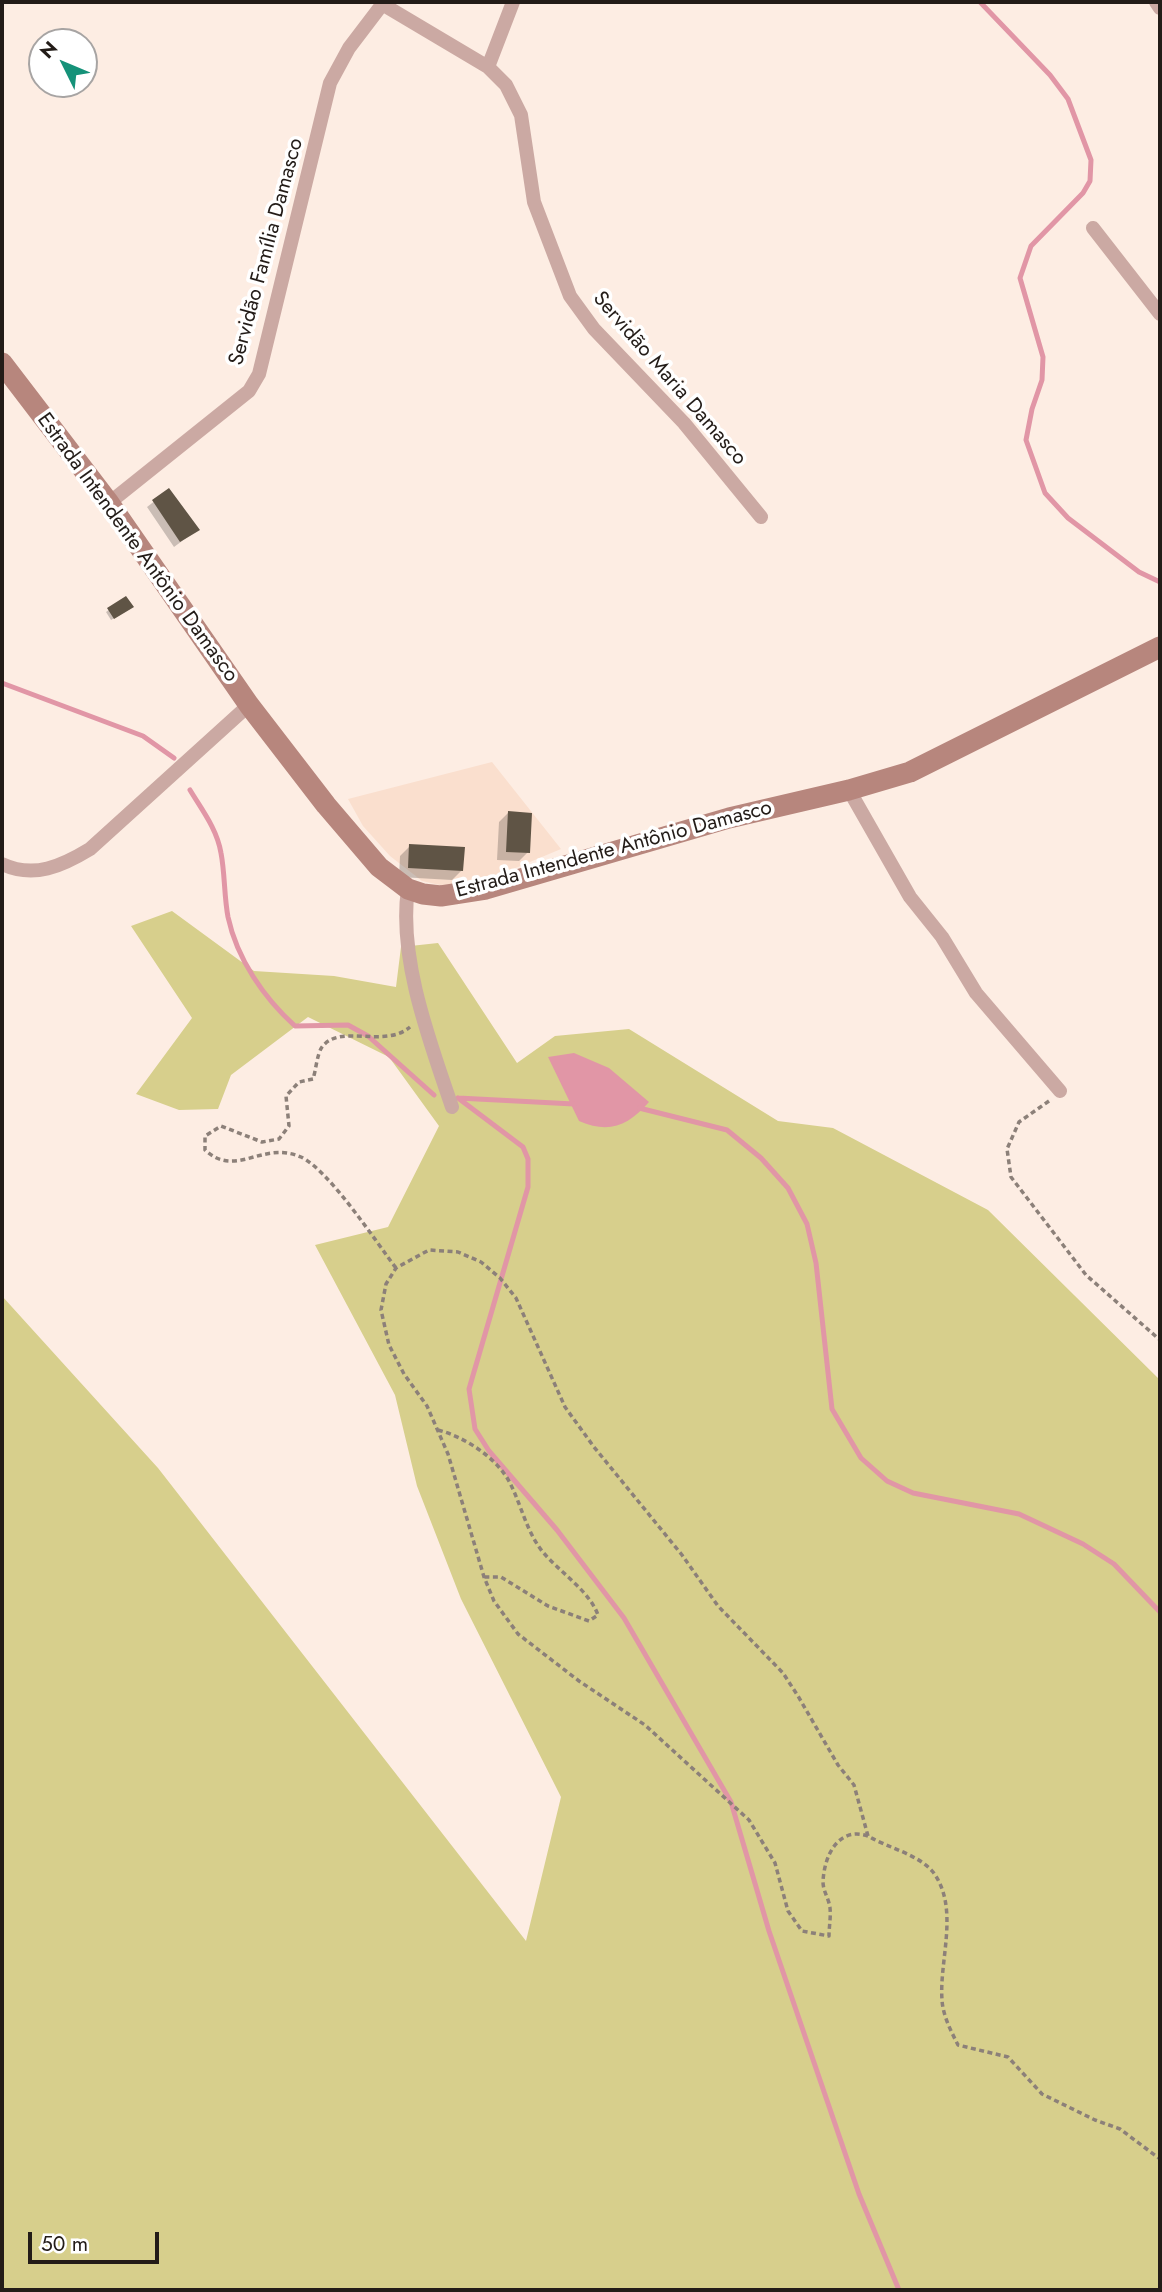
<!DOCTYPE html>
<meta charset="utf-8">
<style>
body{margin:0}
#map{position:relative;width:1162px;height:2292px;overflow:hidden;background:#fdede3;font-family:Jost,sans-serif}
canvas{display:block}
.frame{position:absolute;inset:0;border:4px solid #231c18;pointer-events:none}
.north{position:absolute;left:28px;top:28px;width:70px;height:70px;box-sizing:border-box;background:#fff;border:2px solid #a7a4a3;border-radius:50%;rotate:313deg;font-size:19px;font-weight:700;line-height:28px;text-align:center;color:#231c18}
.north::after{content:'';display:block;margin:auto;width:24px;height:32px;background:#159279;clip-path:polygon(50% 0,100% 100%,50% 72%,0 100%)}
.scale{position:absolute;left:28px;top:2232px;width:131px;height:32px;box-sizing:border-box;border:4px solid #231c18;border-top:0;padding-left:9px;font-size:21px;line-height:24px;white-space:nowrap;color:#231c18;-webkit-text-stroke:5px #fff;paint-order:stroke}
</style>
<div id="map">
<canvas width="1162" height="2292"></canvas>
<div class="frame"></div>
<div class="north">N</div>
<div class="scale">50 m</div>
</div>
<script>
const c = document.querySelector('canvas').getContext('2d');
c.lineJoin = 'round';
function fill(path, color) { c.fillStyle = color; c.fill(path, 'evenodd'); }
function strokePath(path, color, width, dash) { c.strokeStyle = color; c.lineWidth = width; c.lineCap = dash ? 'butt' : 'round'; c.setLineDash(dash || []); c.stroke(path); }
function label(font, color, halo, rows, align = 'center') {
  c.font = font + ' Jost,sans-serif'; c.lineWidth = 7; c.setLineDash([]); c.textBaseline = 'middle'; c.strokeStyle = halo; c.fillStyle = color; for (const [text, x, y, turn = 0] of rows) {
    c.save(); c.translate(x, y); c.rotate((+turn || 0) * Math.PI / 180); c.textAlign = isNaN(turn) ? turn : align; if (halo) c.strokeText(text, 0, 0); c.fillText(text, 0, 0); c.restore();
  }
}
fill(new Path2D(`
 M492 762 561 849 475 885 453 888 422 881 390 856 363 826 348 799Z`), '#fadfce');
fill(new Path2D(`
 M172 911 254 971 334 976 396 987 401 947 438 943 517 1063 555 1036 629 1029 778 1121 833 1128 988 1210 1160 1380V2290H2V1296L158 1468 526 1941 561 1797 461 1599 417 1486 395 1395 315 1245 388 1227 439 1126 389 1057 308 1017 231 1075 218 1109 179 1110 136 1094 192 1018 131 926Z`), '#d7cf8c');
fill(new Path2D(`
 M574 1053 609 1068 649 1102C628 1126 609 1134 579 1121L548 1057Z`), '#e196a6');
fill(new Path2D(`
 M169 490 197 530 174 547 147 507Z
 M125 598 130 609 111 620 106 612Z
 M508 813 528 852 519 861 497 860 499 822Z
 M410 846 462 870 452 880 399 877 400 856Z`), '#0003');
strokePath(new Path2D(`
 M980 2 1050 75 1068 99 1091 160 1090 181 1083 193 1031 246 1020 278 1043 357 1042 380 1032 409 1026 440 1045 493 1068 518 1139 572 1160 582
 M2 683 143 736 174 758
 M190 790C202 810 217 829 221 853 225 874 224 896 228 917 237 959 264 998 295 1026L348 1025 368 1036 434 1095
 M458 1098 523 1147 528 1159V1187L469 1389 475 1429 489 1451 557 1530 624 1618 731 1802 769 1931 859 2194 899 2290
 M458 1098 574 1104
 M639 1108 727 1130 761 1158 788 1188 807 1224 816 1263 832 1409 861 1458 887 1481 913 1493 1019 1514 1083 1544 1114 1564 1160 1612`), '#e196a6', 5);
fill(new Path2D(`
 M169 488 200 530 180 542 152 500Z
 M126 596 134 607 114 619 107 608Z
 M508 811 532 813 530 853 506 852Z
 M409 844 465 847 463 871 408 868Z`), '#5f5445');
strokePath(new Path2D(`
 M1049 1101 1019 1122 1007 1149 1011 1177 1086 1275 1160 1340
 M396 1268C376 1242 329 1170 301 1157 262 1140 236 1179 205 1150V1136L221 1126 262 1142 279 1139 289 1126 286 1096 299 1082 313 1079C316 1070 317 1054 322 1047 340 1023 384 1049 410 1027
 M438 1430C465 1437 497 1458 510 1483 522 1507 526 1530 542 1551 559 1572 589 1590 598 1615L589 1621 548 1606 501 1577H484
 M868 1836C838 1826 824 1856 823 1882 823 1891 829 1899 830 1908 831 1917 829 1927 829 1936L802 1931 788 1911 775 1863 749 1820 645 1725 579 1681 518 1634 494 1601 484 1577 448 1454 427 1406 404 1374 389 1345 381 1310 386 1284 396 1268 429 1250 458 1252 481 1262 500 1278 516 1298 565 1407 594 1447 682 1555 718 1606 783 1673 798 1696 838 1765 854 1785 868 1836C888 1848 918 1854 933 1872 960 1908 939 1960 942 2000 943 2016 951 2031 958 2045L1008 2057 1042 2094 1095 2120 1120 2129 1160 2159`), '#8c8079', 3.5, [5, 3.5]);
strokePath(new Path2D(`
 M1156 2 1160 8
 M382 4 488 67 506 85 521 115 534 202 570 296 594 329 684 423 761 517
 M488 67 513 2
 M1093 228 1160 314
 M109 503 249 391 259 374 330 83 349 48 384 2
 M849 790 910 897 942 937 976 993 1060 1091
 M2 864C34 879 62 866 90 849L249 705
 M408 889C398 958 430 1042 452 1107`), '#cba9a3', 14);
strokePath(new Path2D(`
 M2 363 109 503 249 705 326 805 379 867 408 889 423 894 441 896 486 889 729 818 849 790 910 772 1160 647`), '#b7867d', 21);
label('21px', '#231c18', '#fff', [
 ["Servidão Família Damasco",267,252,-75],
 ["Servidão Maria Damasco",669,379,49],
 ["Estrada Intendente Antônio Damasco",137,548,54],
 ["Estrada Intendente Antônio Damasco",614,850,-15]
]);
</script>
